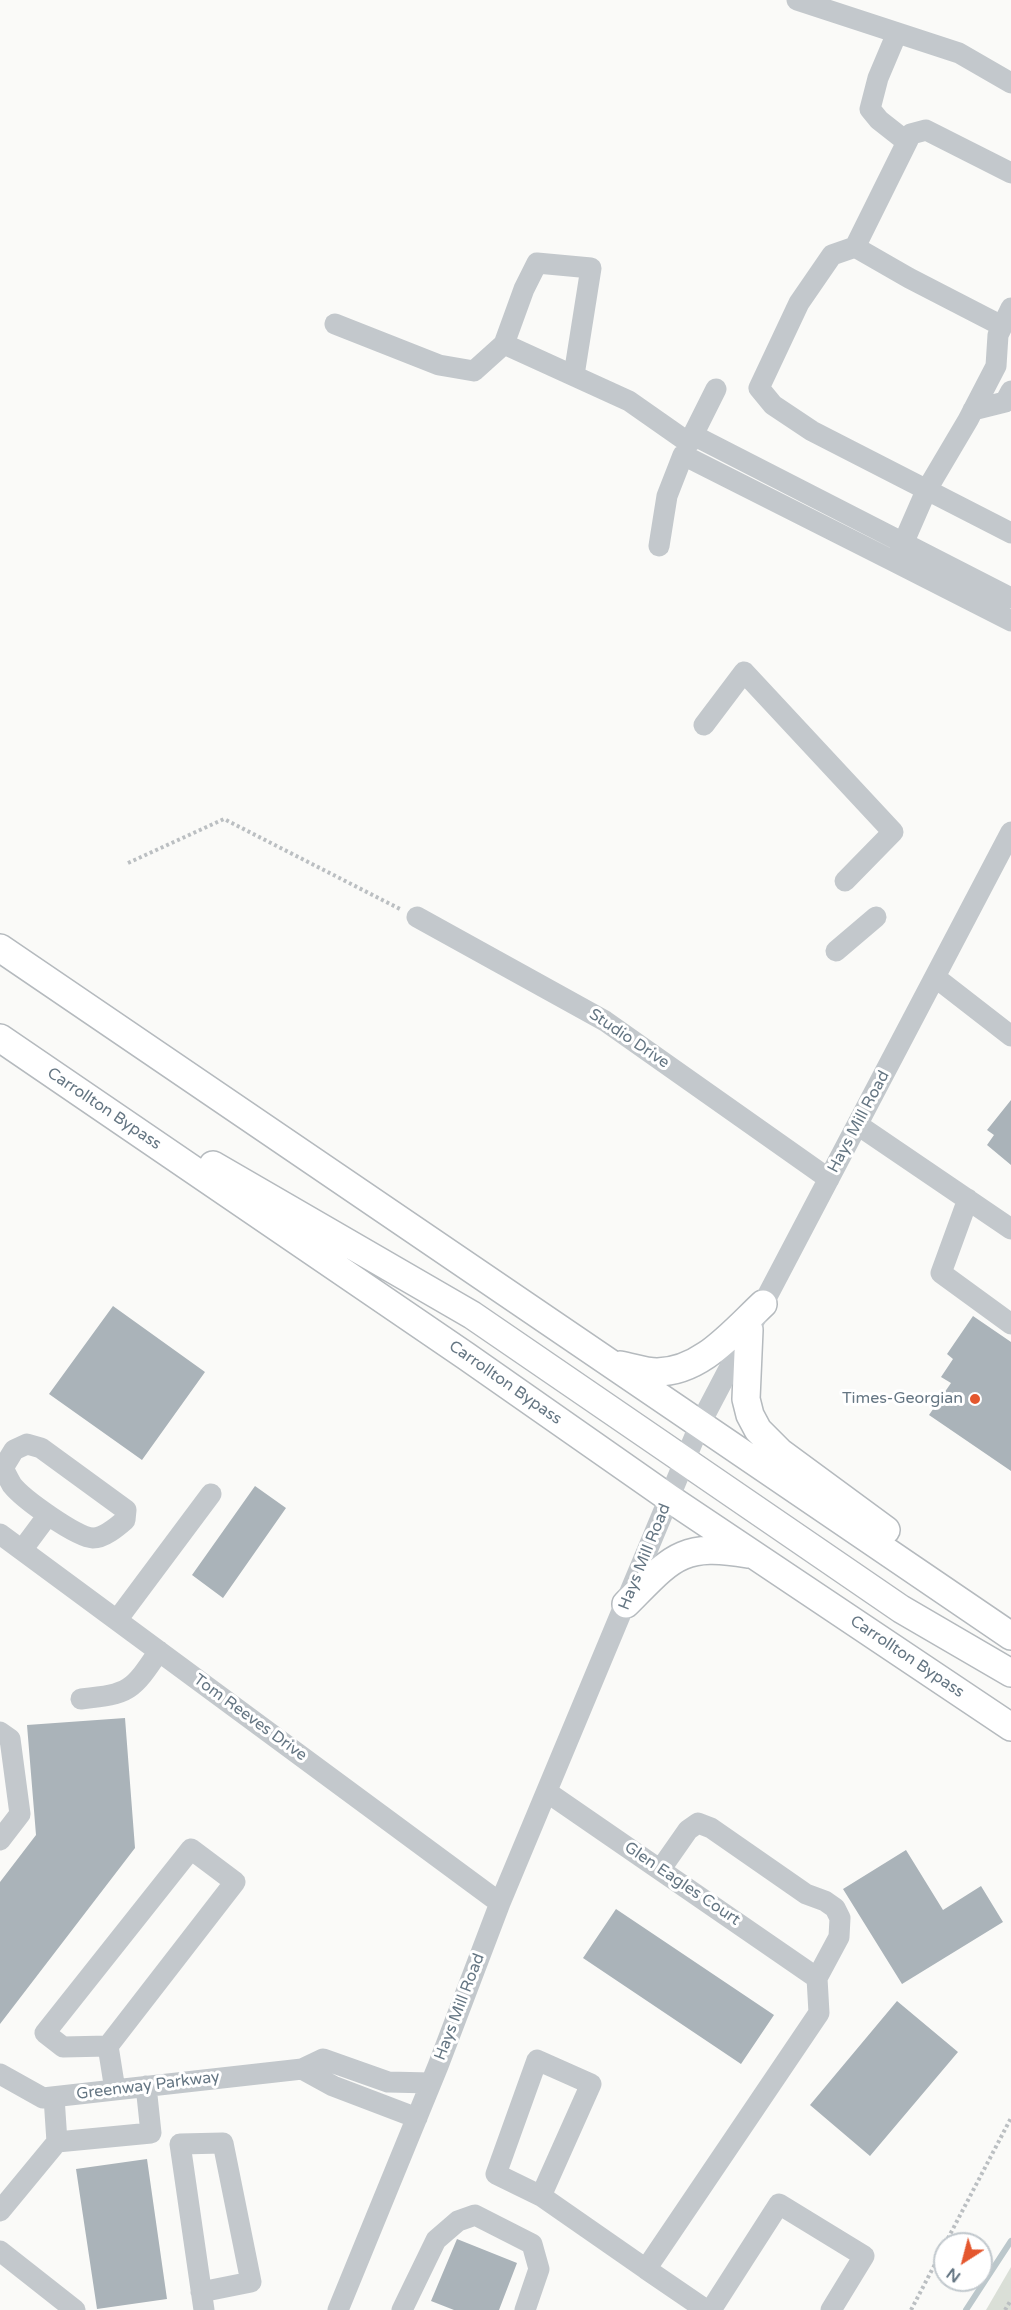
<!DOCTYPE html>
<style>
body{margin:0}
#map{position:relative;width:1011px;height:2310px;overflow:hidden;background:#fafaf8;font-family:"Varela Round",sans-serif}
canvas{display:block}
.north{position:absolute;left:933px;top:2232px;width:60px;height:60px;box-sizing:border-box;background:#fff;border:2px solid #c1c8cd;border-radius:50%;rotate:216deg;font-size:16px;font-weight:700;line-height:24px;text-align:center;color:#657683}
.north::after{content:'';display:block;margin:auto;width:21px;height:27px;background:#e4572e;clip-path:polygon(50% 0,100% 100%,50% 72%,0 100%)}
</style>
<div id="map">
<canvas width="1011" height="2310"></canvas>
<div class="north">N</div>
</div>
<script>
const c = document.querySelector('canvas').getContext('2d');
c.lineJoin = 'round';
function fill(path, color) { c.fillStyle = color; c.fill(path, 'evenodd'); }
function strokePath(path, color, width, dash) { c.strokeStyle = color; c.lineWidth = width; c.lineCap = dash ? 'butt' : 'round'; c.setLineDash(dash || []); c.stroke(path); }
function label(font, color, halo, rows, align = 'center') {
  c.font = font + ' "Varela Round",sans-serif'; c.lineWidth = 6; c.setLineDash([]); c.textBaseline = 'middle'; c.strokeStyle = halo; c.fillStyle = color; for (const [text, x, y, turn = 0] of rows) {
    c.save(); c.translate(x, y); c.rotate((+turn || 0) * Math.PI / 180); c.textAlign = isNaN(turn) ? turn : align; if (halo) c.strokeText(text, 0, 0); c.fillText(text, 0, 0); c.restore();
  }
}
fill(new Path2D(`
 M1011 2267V2310H986Z`), '#dadfd7');
strokePath(new Path2D(`
 M966 2310 1011 2241`), '#bbc7cb', 6);
fill(new Path2D(`
 M1011 1100V1165L987 1145 994 1135 987 1130Z
 M113 1306 205 1372 142 1460 49 1394Z
 M973 1316 1011 1342V1471L929 1415 951 1383 941 1377 953 1359 947 1354Z
 M255 1486 286 1508 223 1598 192 1575Z
 M125 1718 135 1848 0 2024V1882L36 1835 27 1725Z
 M906 1850 943 1910 981 1886 1003 1922 902 1984 843 1889Z
 M616 1909 774 2015 741 2064 583 1958Z
 M897 2001 958 2052 870 2156 810 2105Z
 M147 2159 167 2299 97 2309 76 2169Z
 M457 2239 517 2263 499 2310H454L431 2301Z`), '#aab3b9');
const major = new Path2D(`
 M0 948 1011 1636
 M0 1038 466 1356 669 1498 1011 1727
 M213 1165 472 1315 901 1609 1011 1673
 M749 1330 746 1399 750 1415 758 1430 780 1452 886 1530
 M620 1365C632 1367 645 1372 657 1372 701 1372 733 1332 763 1304
 M626 1604C671 1559 680 1542 748 1554`);
strokePath(major, '#b5babe', 30);
strokePath(new Path2D(`
 M128 863 224 819 400 909
 M945 2244 1011 2118
 M911 2310 945 2245
 M1005 2310 1011 2300`), '#bbbfc2', 4, [3, 3]);
strokePath(new Path2D(`
 M797 0 959 53 1011 83
 M897 33 878 78 870 109 879 120 907 142
 M855 247 911 134 926 130 1011 173
 M1011 308 998 335 996 366 968 420 926 491 895 562 1011 621
 M335 324 439 365 474 371 504 344 524 289 537 263 591 268 574 375
 M1002 326 909 278 855 247 832 255 799 303 759 388 773 405 812 431 1011 533
 M504 344 629 401 689 443
 M716 389 693 435 1011 598
 M973 410 1005 402 1011 391
 M659 546 667 496 683 455 895 562
 M704 725 744 672 893 832 845 881
 M417 917 605 1021 829 1179
 M836 951 876 917
 M935 977 1011 1036
 M858 1125 1011 1229
 M968 1199 941 1273 1011 1324
 M27 1444 41 1448 126 1510 125 1520C117 1527 104 1538 93 1538 76 1537 23 1499 12 1485 9 1480 6 1474 3 1468L14 1450Z
 M0 1534 500 1903
 M22 1550 48 1515
 M117 1620 211 1494
 M81 1699C130 1694 132 1691 159 1651
 M0 1732 10 1739 20 1814 0 1840
 M547 1792 817 1978
 M660 1870 688 1830 698 1823 711 1828 806 1894 825 1901 835 1908 840 1918 839 1937 817 1978 819 2013 646 2269 706 2310
 M108 2046 63 2047 45 2033 191 1849 235 1882 108 2046 115 2090
 M0 2074 43 2098 302 2069
 M54 2097 57 2142
 M417 2118 333 2086 302 2069 323 2059 388 2082 431 2083
 M541 2196 591 2084 537 2060 496 2174 541 2196 646 2269
 M0 2211 57 2142 151 2133 146 2086
 M0 2251 75 2310
 M201 2292 251 2282 223 2143 180 2144 204 2310
 M338 2310 438 2066 500 1903 700 1424 1011 832
 M402 2310 436 2240 458 2221 475 2215 532 2244 539 2269 525 2310
 M711 2310 779 2204 864 2256 831 2310`), '#c3c8cc', 21);
strokePath(major, '#fff', 27);
for (const [x, y, r, color] of [
 [975,1399,6,"#e4572e"]
]) { const dot = new Path2D(); dot.arc(x, y, r, 0, 2 * Math.PI); c.fillStyle = color; c.fill(dot); strokePath(dot, '#fff', 2); }
label('16px', '#657683', '#fff', [
 ["Studio Drive",629,1039,34],
 ["Carrollton Bypass",104,1109,34],
 ["Hays Mill Road",859,1122,-62],
 ["Carrollton Bypass",505,1383,35],
 ["Hays Mill Road",645,1557,-68],
 ["Carrollton Bypass",907,1657,34],
 ["Tom Reeves Drive",250,1718,36],
 ["Glen Eagles Court",682,1884,34],
 ["Hays Mill Road",460,2007,-69],
 ["Greenway Parkway",148,2086,-7]
]);
label('16px', '#657683', '#fff', [
 ["Times-Georgian",963,1399]
], 'right');
</script>
